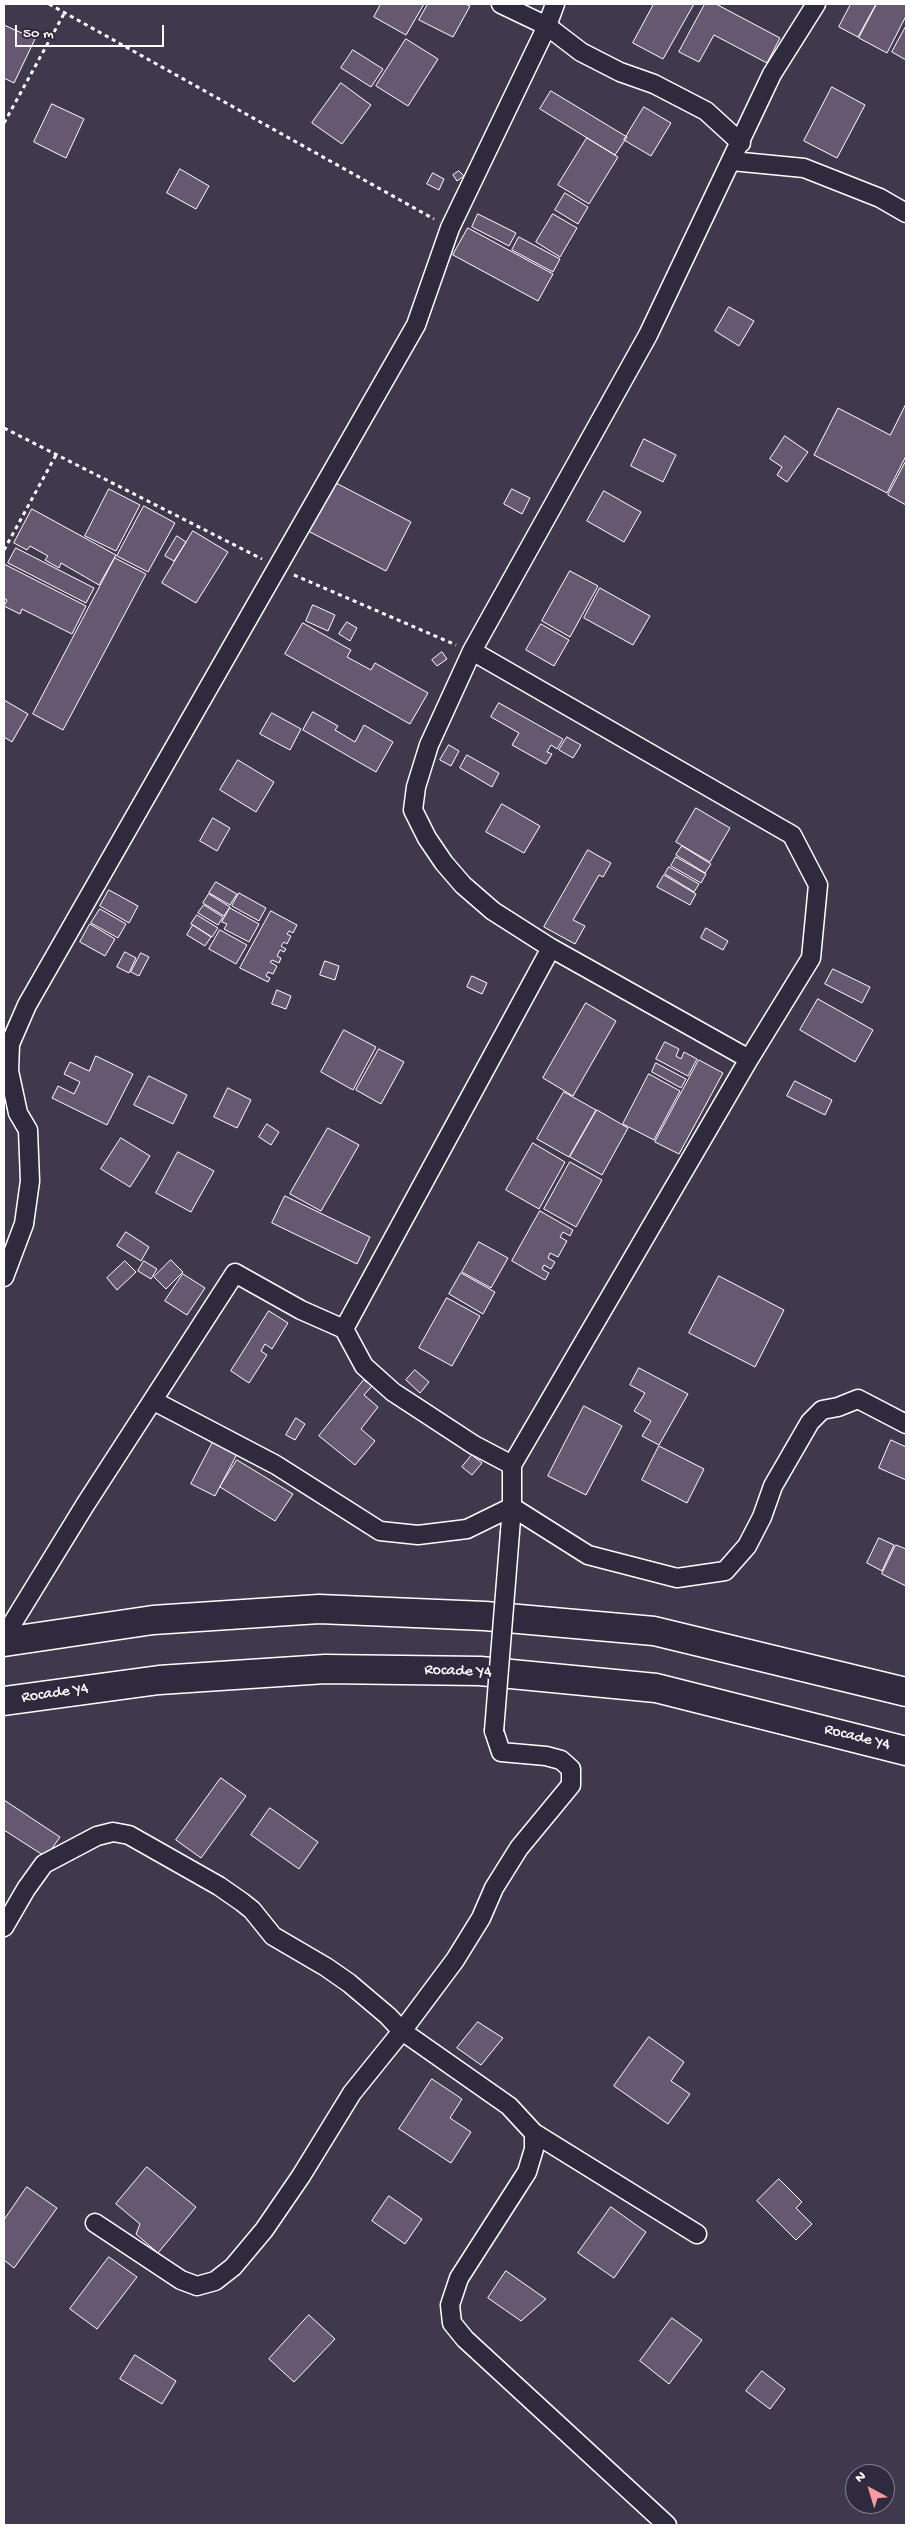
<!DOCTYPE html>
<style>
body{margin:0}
#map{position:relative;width:910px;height:2529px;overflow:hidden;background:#40384d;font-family:"Gochi Hand",sans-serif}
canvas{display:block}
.frame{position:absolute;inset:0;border:5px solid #fff;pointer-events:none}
.north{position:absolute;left:845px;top:2464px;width:50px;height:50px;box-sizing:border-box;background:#2f2a3d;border:1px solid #827f8b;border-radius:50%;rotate:321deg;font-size:14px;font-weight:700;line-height:20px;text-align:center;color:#fff}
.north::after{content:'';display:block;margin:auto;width:18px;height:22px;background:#ff9aa2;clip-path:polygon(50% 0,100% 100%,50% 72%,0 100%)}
.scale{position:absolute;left:15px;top:25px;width:149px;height:22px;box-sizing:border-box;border:2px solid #fff;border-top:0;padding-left:6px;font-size:15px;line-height:18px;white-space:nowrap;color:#fff;-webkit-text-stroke:4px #2f2a3d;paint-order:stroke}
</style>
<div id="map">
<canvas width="910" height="2529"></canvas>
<div class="frame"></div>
<div class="north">N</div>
<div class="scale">50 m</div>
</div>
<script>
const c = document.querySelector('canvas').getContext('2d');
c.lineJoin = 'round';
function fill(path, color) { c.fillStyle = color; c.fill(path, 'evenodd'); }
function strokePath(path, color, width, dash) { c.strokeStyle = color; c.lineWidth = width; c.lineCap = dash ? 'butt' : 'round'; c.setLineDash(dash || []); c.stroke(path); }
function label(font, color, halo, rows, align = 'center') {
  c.font = font + ' "Gochi Hand",sans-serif'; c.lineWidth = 4; c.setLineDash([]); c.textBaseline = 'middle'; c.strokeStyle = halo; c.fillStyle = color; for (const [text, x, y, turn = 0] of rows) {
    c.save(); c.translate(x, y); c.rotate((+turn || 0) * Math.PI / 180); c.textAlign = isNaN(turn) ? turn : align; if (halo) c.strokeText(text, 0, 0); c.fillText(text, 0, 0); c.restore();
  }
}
const building = new Path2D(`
 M381 4H424L406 35 374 17Z
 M428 4H465L470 6 453 37 419 20Z
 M654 4H694L663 59 633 43Z
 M705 4H716L780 38 767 63 714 35 699 62 679 52Z
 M851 4H876L858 37 839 27Z
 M877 4H906V16L887 53 859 38Z
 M4 25 35 39 14 83 4 78Z
 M906 26V60L892 52Z
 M406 39 438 59 408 106 376 86Z
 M353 50 383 69 371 87 341 68Z
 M341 83 371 105 342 144 312 123Z
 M832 87 865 105 837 158 804 141Z
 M551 91 627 137 615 155 540 109Z
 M52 104 84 119 66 158 34 142Z
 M644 107 671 123 651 156 624 140Z
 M587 138 618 157 589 204 558 185Z
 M180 169 209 186 196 209 167 193Z
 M459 171 464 176 457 181 453 175Z
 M433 173 444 179 439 190 427 184Z
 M565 193 588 207 578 224 555 210Z
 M478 214 516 233 509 246 472 227Z
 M553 214 577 228 560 257 536 242Z
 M468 228 553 274 538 301 453 255Z
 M519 237 560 259 553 272 512 250Z
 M729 307 754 321 739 346 715 331Z
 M906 404V456L887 493 814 455 838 408 890 435Z
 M785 436 808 452 787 482 777 475 782 467 770 459Z
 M644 439 676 455 663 482 631 466Z
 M906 461V505L888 495Z
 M334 482 411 522 386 571 308 531Z
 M109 489 140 505 116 551 85 536Z
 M512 489 530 498 522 514 504 504Z
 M604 491 641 512 624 542 587 521Z
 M144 506 175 523 148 572 117 556Z
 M32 509 116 555 99 585 61 563 59 568 45 560 48 556 30 546 27 550 14 543Z
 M193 531 228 552 196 603 162 583Z
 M177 536 186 542 174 561 165 556Z
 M16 548 94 588 86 603 8 563Z
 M115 558 146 574 63 730 33 714Z
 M4 564 86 606 72 634 22 609 20 614 4 606 7 600 4 598Z
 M570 571 598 586 570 637 542 621Z
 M600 588 650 616 633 645 584 618Z
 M313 605 335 615 328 631 306 621Z
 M347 622 357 628 350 641 339 634Z
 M303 623 351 650 347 657 371 670 375 663 428 693 410 724 285 654Z
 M541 624 569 640 554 666 526 650Z
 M442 652 447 659 437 666 432 660Z
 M4 700 28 714 12 742 4 737Z
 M499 703 563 739 557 749 551 745 547 752 552 754 546 764 512 745 519 733 491 717Z
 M313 712 338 726 335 730 355 742 364 725 393 742 376 772 303 730Z
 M272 713 301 729 290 750 260 734Z
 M567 737 581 745 573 758 559 750Z
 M449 745 459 751 451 766 440 760Z
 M467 755 499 773 492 787 460 768Z
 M238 760 274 782 256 812 220 790Z
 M502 804 540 826 524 853 486 832Z
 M696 808 730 828 710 862 676 842Z
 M213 818 230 828 217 851 200 841Z
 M682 846 711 864 705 873 676 855Z
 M588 850 611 863 603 877 599 875 573 920 585 926 575 944 544 927Z
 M676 857 706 874 701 883 671 866Z
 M669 867 699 884 694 892 665 874Z
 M664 875 696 894 690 905 657 887Z
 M216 882 237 894 230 905 209 893Z
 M109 890 138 906 129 923 100 906Z
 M239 893 266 908 259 921 232 906Z
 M209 894 230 907 224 916 203 903Z
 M204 905 223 917 218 925 198 913Z
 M230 908 259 924 249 942 224 929 227 924 222 922Z
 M100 909 126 924 118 938 91 923Z
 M271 911 297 925 293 933 289 931 287 934 291 936 287 944 284 942 281 946 286 949 284 952 280 950 277 956 281 958 279 963 272 960 270 962 277 966 273 974 268 972 266 976 270 978 268 982 240 968Z
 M197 915 218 928 212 937 191 924Z
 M90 924 115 939 105 956 80 942Z
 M193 925 211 937 205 946 187 935Z
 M706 928 728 941 723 950 701 938Z
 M220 930 247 945 236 964 209 949Z
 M125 952 136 958 129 973 117 967Z
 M141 953 149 957 139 976 131 972Z
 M325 961 339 966 335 980 320 975Z
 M833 969 870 987 862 1003 825 984Z
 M472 976 487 983 482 994 467 987Z
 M277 990 291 996 286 1009 272 1004Z
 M818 999 873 1030 855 1062 800 1030Z
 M586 1003 616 1021 573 1096 543 1078Z
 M344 1030 376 1047 353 1090 321 1072Z
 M665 1042 679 1049 676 1056 681 1059 684 1052 697 1059 688 1076 656 1059Z
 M379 1049 404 1062 381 1104 356 1090Z
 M96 1056 133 1074 107 1125 52 1098 58 1086 74 1094 80 1082 64 1074 70 1062 89 1071Z
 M699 1060 723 1073 679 1154 655 1142Z
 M656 1063 686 1079 681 1088 652 1072Z
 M649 1074 680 1091 654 1140 623 1124Z
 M149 1076 187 1095 173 1124 134 1105Z
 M795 1081 832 1100 825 1115 787 1096Z
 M228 1088 251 1100 237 1128 214 1117Z
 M564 1092 596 1110 569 1157 537 1139Z
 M597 1110 628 1128 602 1175 570 1157Z
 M267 1124 279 1132 271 1145 259 1137Z
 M328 1128 359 1145 321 1211 290 1194Z
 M121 1138 150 1156 130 1187 101 1169Z
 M533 1143 565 1162 539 1209 506 1190Z
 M178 1152 214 1171 191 1212 156 1193Z
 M570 1162 602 1180 576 1227 544 1209Z
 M285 1196 370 1237 357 1264 272 1223Z
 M540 1211 573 1230 570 1236 563 1232 560 1237 567 1241 558 1257 550 1253 548 1258 555 1262 551 1269 544 1265 542 1269 549 1273 545 1280 512 1261Z
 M126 1232 149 1247 141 1261 117 1246Z
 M479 1242 508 1258 491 1288 462 1272Z
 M171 1260 183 1272 166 1289 154 1277Z
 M125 1261 136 1272 117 1290 107 1278Z
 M144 1261 157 1269 151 1279 138 1271Z
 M461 1273 495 1292 483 1314 449 1294Z
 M183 1274 205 1288 187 1315 165 1301Z
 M719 1276 784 1310 755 1367 689 1333Z
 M447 1298 480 1316 452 1366 419 1348Z
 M269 1311 288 1323 272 1349 265 1344 261 1351 267 1355 249 1383 231 1371Z
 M639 1368 688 1394 659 1445 642 1436 651 1421 634 1411 645 1393 630 1385Z
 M415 1370 429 1382 420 1393 406 1380Z
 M364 1380 372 1386 364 1395 378 1407 361 1429 375 1441 355 1465 319 1436Z
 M584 1406 622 1426 586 1495 548 1476Z
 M296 1418 305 1424 295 1440 286 1435Z
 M214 1440 238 1452 215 1496 191 1484Z
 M891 1440 906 1447V1480L879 1468Z
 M659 1446 704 1469 687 1503 642 1480Z
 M472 1455 482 1463 472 1475 462 1467Z
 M237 1460 293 1494 275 1521 220 1487Z
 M879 1538 894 1545 882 1571 867 1563Z
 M896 1545 906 1549V1586L882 1574Z
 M221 1778 246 1796 201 1858 176 1840Z
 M4 1800 60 1837 46 1857 4 1830Z
 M270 1808 318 1842 299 1869 251 1835Z
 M478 2022 503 2038 481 2065 457 2048Z
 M649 2037 684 2062 671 2081 690 2094 668 2124 614 2086Z
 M432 2079 462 2099 450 2118 471 2132 451 2163 399 2129Z
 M147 2167 196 2207 158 2253 136 2234 140 2224 116 2204Z
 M779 2179 802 2202 796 2208 812 2224 796 2240 757 2201Z
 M27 2187 57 2208 14 2268 4 2260V2220Z
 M389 2196 422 2219 405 2244 372 2221Z
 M611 2207 646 2232 614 2278 578 2253Z
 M109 2257 137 2277 97 2329 70 2309Z
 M506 2271 546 2299 521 2321 488 2298Z
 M309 2315 335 2339 294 2382 269 2359Z
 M672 2318 702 2340 669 2384 640 2361Z
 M135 2355 176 2381 162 2404 120 2379Z
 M762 2371 785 2389 770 2409 746 2391Z`);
fill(building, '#675872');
strokePath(building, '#fff', 1);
const street = new Path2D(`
 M501 4 547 26 581 52 620 72 654 84 706 111 741 143
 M732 161 804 168 880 198 906 213
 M472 651 792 835 818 885 811 958 749 1059
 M4 1277 24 1224 30 1181 28 1130 18 1113 9 1071 10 1044 27 1005 416 325 450 228 547 26 555 4
 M344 1329 551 948
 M154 1401 276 1465 380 1531 418 1535 467 1529 512 1507 588 1555 677 1578 725 1571 747 1546 762 1517 773 1486 810 1422 822 1410 838 1407 858 1399 906 1424
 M512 1465 749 1059 551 948 493 911 463 885 444 863 427 838 413 810 416 787 429 745 472 651 648 335 772 74 816 4
 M4 1637 85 1505 235 1273 301 1310 344 1329 364 1366 393 1392 474 1445 512 1465V1507L510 1532
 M4 1927 26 1889 44 1864 97 1836 113 1832 129 1835 219 1886 242 1902 252 1910 273 1936 326 1967 349 1983 388 2016 402 2031 509 2106 534 2133V2149L527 2172 459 2278 450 2305 452 2323 465 2339 667 2525
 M534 2133 697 2234
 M95 2223 181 2280 197 2286 215 2281 233 2267 264 2230 301 2176 352 2093 402 2031 455 1960 481 1918 494 1888 519 1848 571 1785V1769L561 1760 546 1756 501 1752 494 1731`);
const highway = new Path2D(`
 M4 1642 153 1620 319 1609 485 1616 654 1631 906 1692
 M4 1701 159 1680 325 1669 480 1671 656 1688 906 1751`);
strokePath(street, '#fff', 21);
strokePath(highway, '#fff', 31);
strokePath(new Path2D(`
 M49 4 434 219
 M4 123 65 12
 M4 428 262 559
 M4 550 56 455
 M294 575 456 645`), '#fff', 3, [4, 4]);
strokePath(street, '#2f2a3d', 18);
strokePath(highway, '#2f2a3d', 28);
const streetBridge = new Path2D(`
 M494 1731 510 1532`);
strokePath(streetBridge, '#fff', 21, []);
strokePath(streetBridge, '#2f2a3d', 18);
label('16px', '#fff', '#2f2a3d', [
 ["Rocade Y4",458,1672,2],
 ["Rocade Y4",55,1694,-8],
 ["Rocade Y4",857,1738,14]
]);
</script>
